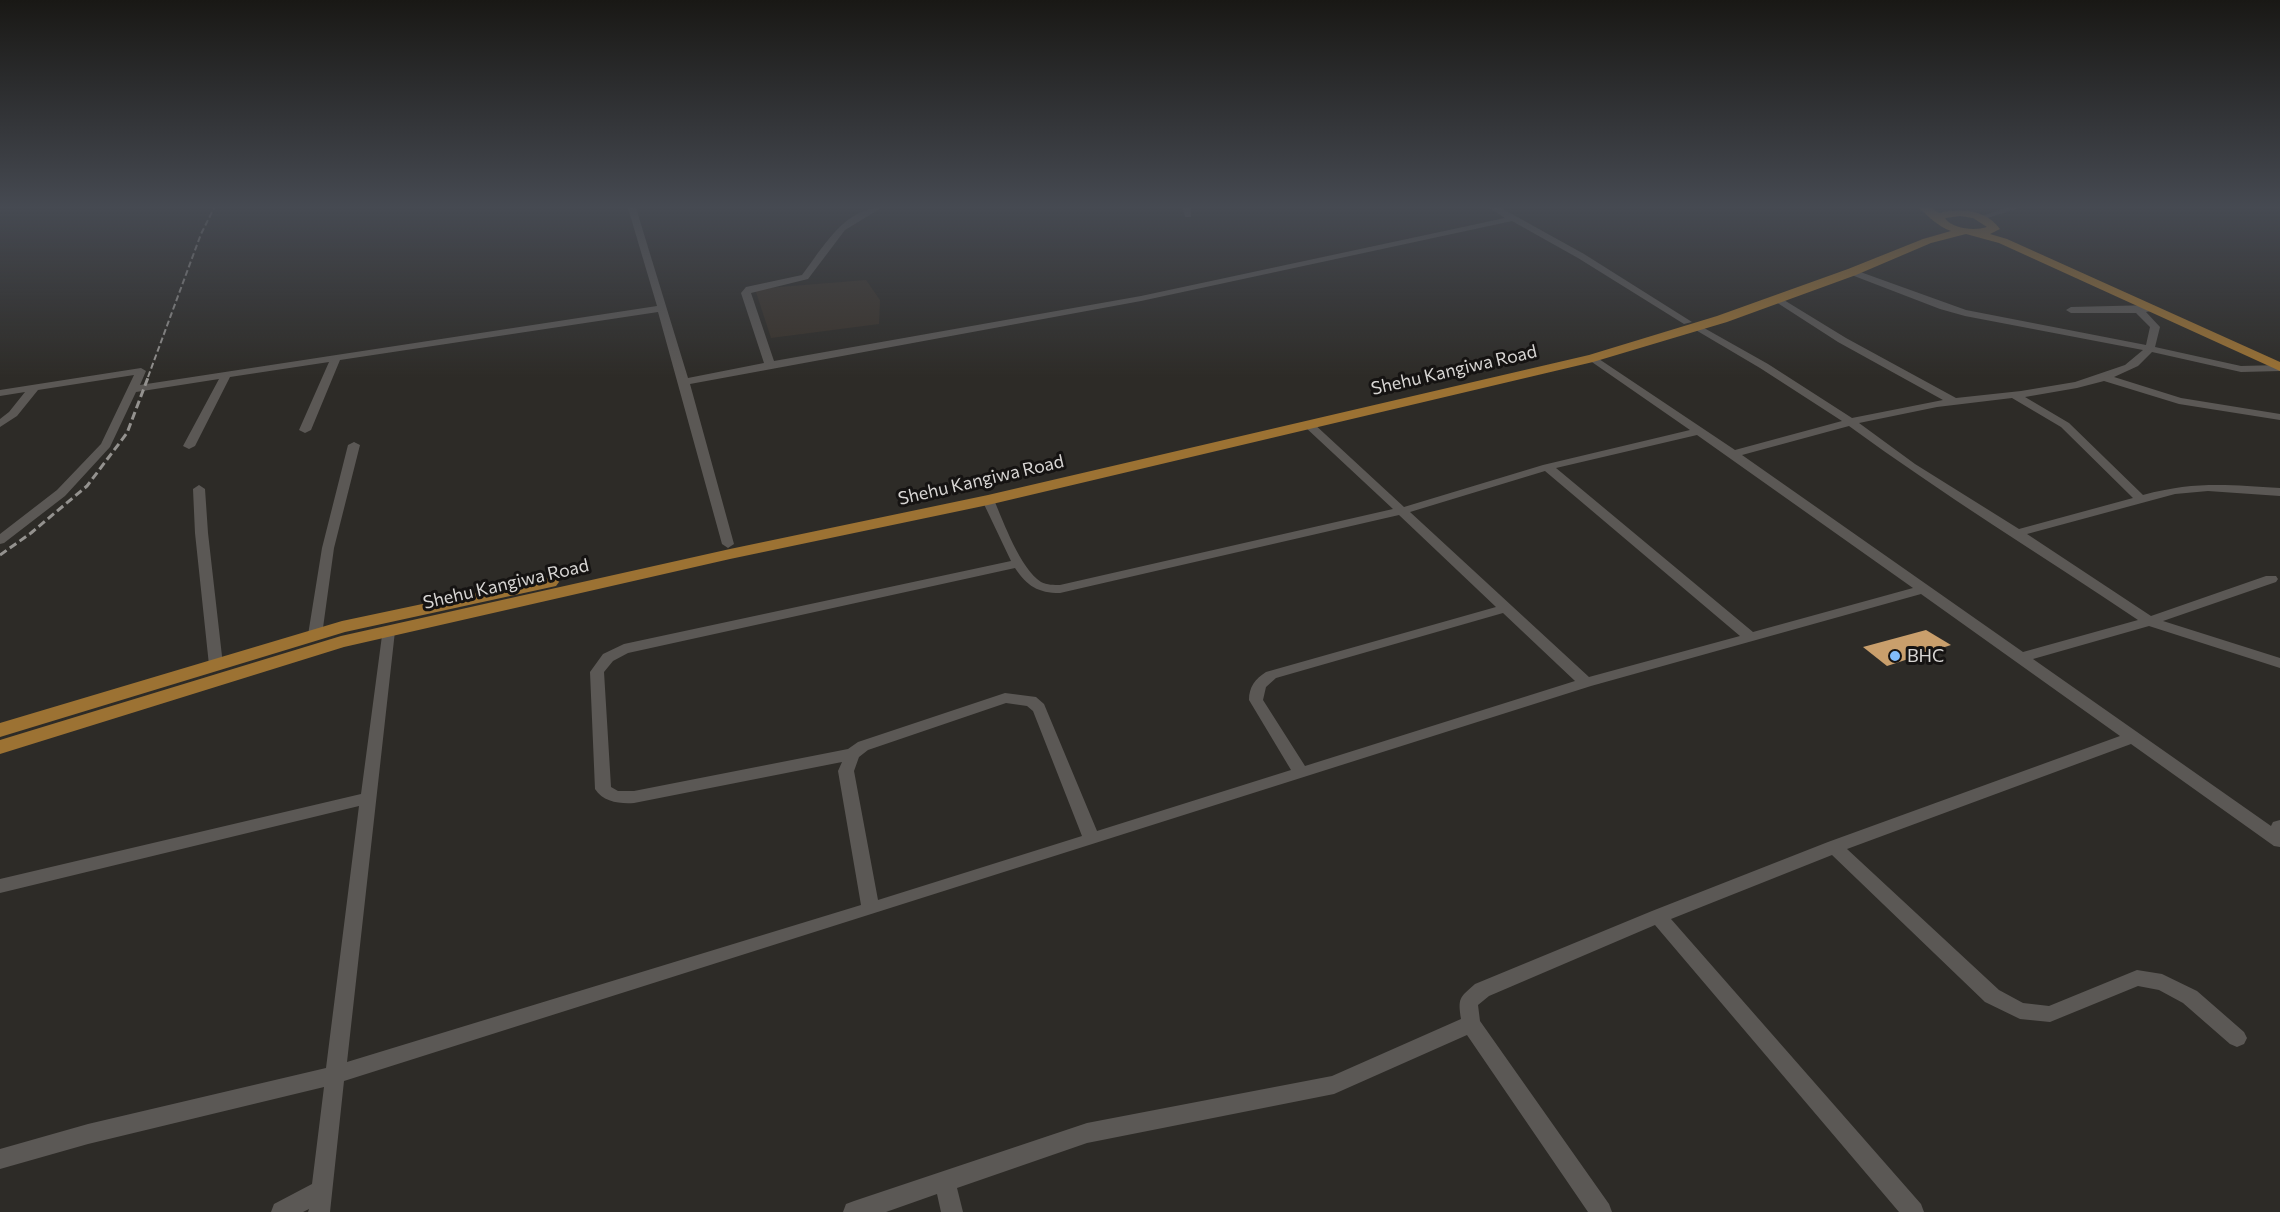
<!DOCTYPE html>
<style>
body{margin:0}
canvas{display:block;background:#2d2b27}
</style>
<canvas width="2280" height="1212"></canvas>
<script>
const c = document.querySelector('canvas').getContext('2d');
c.lineJoin = 'round';
function fill(path, color) { c.fillStyle = color; c.fill(path, 'evenodd'); }
function strokePath(path, color, width, dash) { c.strokeStyle = color; c.lineWidth = width; c.lineCap = dash ? 'butt' : 'round'; c.setLineDash(dash || []); c.stroke(path); }
function label(font, color, halo, rows, align = 'center') {
  c.font = font + ' Commissioner,sans-serif'; c.lineWidth = 6; c.setLineDash([]); c.textBaseline = 'middle'; c.strokeStyle = halo; c.fillStyle = color; for (const [text, x, y, turn = 0] of rows) {
    c.save(); c.translate(x, y); c.rotate((+turn || 0) * Math.PI / 180); c.textAlign = isNaN(turn) ? turn : align; if (halo) c.strokeText(text, 0, 0); c.fillText(text, 0, 0); c.restore();
  }
}
fill(new Path2D(`
 M866 280 880 300 879 324 771 338 755 289Z`), '#39322a');
fill(new Path2D(`
 M1926 630 1951 645 1887 666 1863 647Z`), '#c99f6c');
fill(new Path2D(`
 M628 208H636L688 378 764 363 741 293 746 287 802 275C822 249 844 208 881 208L845 230 808 279 751 293 774 361 1141 296 1505 218 1490 208H1501L1584 254 1692 322 1684 324 1578 258 1512 221 1141 301 690 384 734 544 728 548 722 544 658 312 340 360 311 430 305 433 299 430 329 362 230 377 195 446 189 449 183 446 219 379 136 392 110 447 65 496 4 543 0 544V534L57 490 101 444 134 375 38 390 17 416 0 427V419L9 412 25 392 0 396V390L141 368 146 371 140 385 657 306Z
 M1183 208H1191V217H1185Z
 M2005 208H2019L1981 220 1977 218Z
 M1852 269 1966 310 2146 345 2150 327 2136 313H2071L2066 310 2071 307 2153 305 2158 308 2156 310 2146 312 2160 327 2155 347 2241 366 2280 365V371L2241 372 2152 352 2138 366 2114 377 2181 398 2280 414V420L2179 404 2104 381 2077 388 2025 397 2069 423 2143 495C2195 481 2228 485 2280 488V496L2208 491 2175 494 2027 534 2151 616 2266 576H2276L2278 579 2276 582 2163 621 2280 658V668L2149 626 2033 659 2271 826 2273 822 2280 820V847L2274 846 2131 744 1847 849 1999 990 2023 1003 2049 1006 2137 970 2162 974 2197 991 2244 1032 2247 1038 2244 1044 2237 1047 2230 1044 2183 1003 2159 990 2138 986 2050 1022 2020 1019 1985 1002 1832 855 1671 919 1921 1204 1924 1212H1899L1655 925 1489 996 1478 1005 1480 1021 1609 1204 1612 1212H1588L1467 1035 1334 1094 1087 1143 957 1188 963 1212H941L937 1194 886 1212H843L846 1204 854 1201 1087 1123 1332 1076 1461 1019C1458 998 1459 998 1475 984L1652 911 1828 842 2120 736 1921 594 1591 686 344 1081 330 1212H308L309 1209 303 1212H271L274 1204 312 1184 324 1087 88 1144 0 1169V1149L88 1124 326 1068 359 806 0 893V879L361 794 383 628 388 627 395 631 347 1062 861 905 838 771 842 762 634 803C620 804 603 802 595 789L590 672 603 654 624 644 1011 561 982 500 984 497 988 496 994 500C1004 523 1020 568 1041 582 1047 585 1054 585 1060 585L1393 509 1304 426V422H1312L1404 507 1543 465 1690 430 1589 360V356L1593 355 1735 450 1842 421 1760 368 1694 329V325L1697 324 1768 364 1852 418 1943 400 1838 342 1776 302 1774 300 1779 297 1846 338 1956 398 2021 391 2075 382 2125 365 2143 350 1965 316 1940 309 1849 274V270ZM2012 398 2061 427 2133 498 2019 529 1915 464 1859 423 1937 407ZM1849 426C1942 494 2041 555 2138 620L2023 652 1742 455ZM1697 435 1913 588 1753 632 1556 468ZM1545 471 1740 636 1589 677 1410 512ZM1399 515 1496 607 1266 672C1255 679 1249 687 1249 700L1291 770 1097 831 1044 704 1036 697 1005 693 858 742 848 749 634 791H618L611 787 604 672 613 661 628 653 1015 568C1027 586 1038 593 1060 593ZM1503 613 1575 681 1305 766 1263 700 1266 687 1276 678ZM1006 703 1027 706 1033 711 1082 836 878 900 854 771 859 757 868 750Z
 M354 442 360 445 334 548 322 635 315 639 308 635 322 548 348 445Z
 M199 485 205 489 208 533 223 665 216 670 209 665 195 533 193 489Z`), '#5b5855');
fill(new Path2D(`
 M1919 208H1932L1939 213C1960 207 1987 210 2000 229L1990 234 2007 239 2280 362V371L1999 243 1966 234 1931 243 1856 275 1727 322 1593 362 988 505 730 559 344 647 0 754V740L341 636 730 549 988 495 1589 355 1717 316 1848 269 1923 239 1951 231C1939 227 1929 217 1919 208ZM1960 216 1973 218 1987 227C1975 231 1952 229 1945 218Z
 M550 577 556 578 559 582 556 586 345 632 0 737V723L342 621Z`), '#9c7233');
strokePath(new Path2D(`
 M148 377 201 234 214 208`), '#94928f', 2, [6, 3]);
strokePath(new Path2D(`
 M0 555 31 533 87 486 127 433 149 375`), '#94928f', 3, [8, 4]);
const sky = c.createLinearGradient(0, 0, 0, 378);
sky.addColorStop(0, '#191815');
sky.addColorStop(0.55, '#464a52');
sky.addColorStop(1, '#464a5200');
c.fillStyle = sky;
c.fillRect(0, 0, 2280, 378);
for (const [x, y, r, color] of [
 [1895,656,6,"#82bcfa"]
]) { const dot = new Path2D(); dot.arc(x, y, r, 0, 2 * Math.PI); c.fillStyle = color; c.fill(dot); strokePath(dot, '#151312', 2); }
label('18px', '#d7d5d3', '#151312', [
 ["Shehu Kangiwa Road",1454,370,-13],
 ["Shehu Kangiwa Road",981,480,-13],
 ["Shehu Kangiwa Road",506,584,-13]
]);
label('18px', '#d7d5d3', '#151312', [
 ["BHC",1907,656]
], 'left');
</script>
